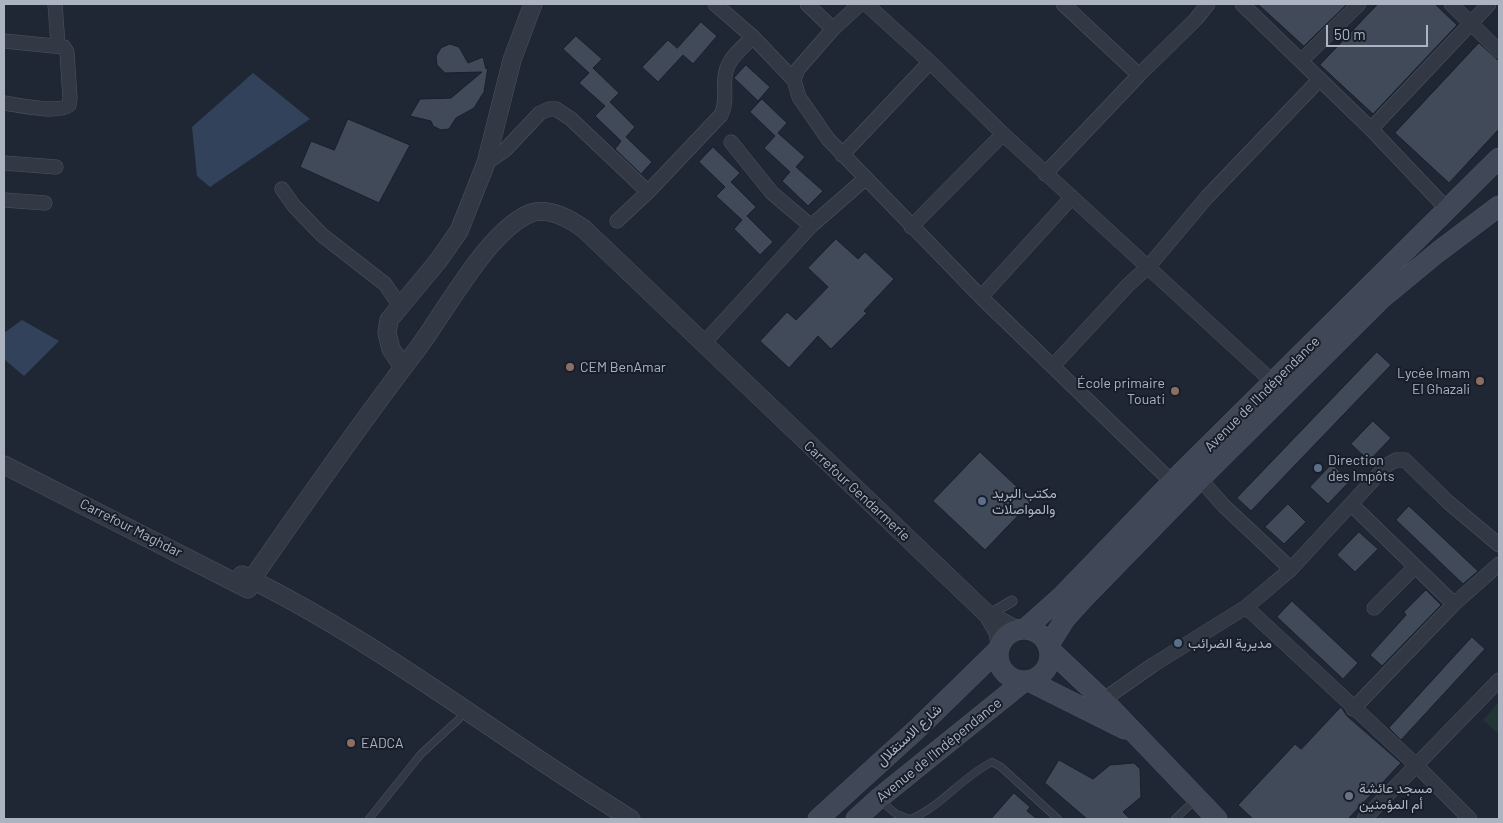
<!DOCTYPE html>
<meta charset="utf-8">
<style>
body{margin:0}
#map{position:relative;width:1503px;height:823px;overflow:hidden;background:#1f2734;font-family:Barlow,sans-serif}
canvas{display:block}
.frame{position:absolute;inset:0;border:5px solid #acb4c2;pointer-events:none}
.scale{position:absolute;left:1326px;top:25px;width:102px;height:22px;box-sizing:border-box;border:2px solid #acb4c2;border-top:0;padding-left:6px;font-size:15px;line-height:18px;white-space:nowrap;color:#acb4c2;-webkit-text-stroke:4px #181e29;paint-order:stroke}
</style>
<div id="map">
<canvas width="1503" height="823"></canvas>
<div class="frame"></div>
<div class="scale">50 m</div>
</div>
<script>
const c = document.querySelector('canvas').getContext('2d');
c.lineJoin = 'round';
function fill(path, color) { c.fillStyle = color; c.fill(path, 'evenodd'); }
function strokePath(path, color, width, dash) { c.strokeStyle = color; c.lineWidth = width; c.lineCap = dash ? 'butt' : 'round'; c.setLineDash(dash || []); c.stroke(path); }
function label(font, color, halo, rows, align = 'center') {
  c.font = font + ' Barlow,Vazirmatn,sans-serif'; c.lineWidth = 4; c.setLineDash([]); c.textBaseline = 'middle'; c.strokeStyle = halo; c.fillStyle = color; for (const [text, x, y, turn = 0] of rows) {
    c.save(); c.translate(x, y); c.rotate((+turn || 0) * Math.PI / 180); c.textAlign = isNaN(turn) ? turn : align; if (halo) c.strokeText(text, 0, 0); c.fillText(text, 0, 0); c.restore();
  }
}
fill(new Path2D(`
 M1499 702V734L1483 720Z`), '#223436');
fill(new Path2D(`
 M253 73 310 119 210 187 197 176 192 127Z
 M22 320 59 341 24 376 4 359V333Z`), '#33425b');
const building = new Path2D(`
 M1258 4H1347L1304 46Z
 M1378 4H1435L1457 25 1373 114 1320 65Z
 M701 22 717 36 693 64 683 55 658 82 642 67 668 40 677 48Z
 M576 36 602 59 593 68 619 93 610 102 635 127 626 137 652 162 641 174 615 149 621 141 595 116 605 106 579 83 589 73 563 49Z
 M1479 43 1499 61V129L1449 183 1395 133Z
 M450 44 459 47 468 63 483 57 486 69 488 67 484 92 474 108 456 118 449 129 441 130 433 126 431 121 410 116 420 99 451 98 482 72 445 73 437 65 436 56 441 48Z
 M746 65 770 87 758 101 734 78Z
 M762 99 787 123 778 133 805 157 796 167 823 191 808 206 782 181 790 172 764 148 775 136 750 112Z
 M348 119 410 145 379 203 300 167 311 141 334 150Z
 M713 147 740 173 731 182 756 207 747 216 773 242 760 255 734 229 742 220 716 196 725 187 699 162Z
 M836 239 858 259 865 252 894 279 864 311 867 313 831 349 818 336 789 368 760 341 787 312 796 320 828 287 808 268Z
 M1377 352 1391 365 1251 511 1237 498Z
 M1373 421 1391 438 1369 461 1351 444Z
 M980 452 1032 501 985 550 933 501Z
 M1332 464 1350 481 1328 504 1310 487Z
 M1288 504 1306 522 1284 544 1265 527Z
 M1409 506 1478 571 1463 584 1396 520Z
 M1359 532 1378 549 1355 572 1337 555Z
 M1426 590 1441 605 1382 666 1370 655 1406 615 1404 612Z
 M1292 601 1358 663 1343 679 1277 617Z
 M1472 637 1485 649 1401 740 1389 728Z
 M1341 707 1347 716 1401 763 1348 819H1253L1238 805 1295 744 1301 749Z
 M1059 760 1093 779 1110 765 1134 763 1140 769 1141 797 1123 812 1130 819H1087L1045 783Z
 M1014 793 1030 807 1027 811 1037 819H991Z`);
fill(building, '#404a59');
strokePath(building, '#1a202b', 1);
const service = new Path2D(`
 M880 800 896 814 909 819
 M369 819 421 754 459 719
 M911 819C942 806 962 777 992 762L1001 767 1058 819
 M1175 819 1196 799`);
const pedestrian = new Path2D(`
 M988 615 1012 601`);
const minor = new Path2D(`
 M55 4 58 45
 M715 4 753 37 794 80
 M807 4 833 29 798 69 794 80 799 97 828 139 981 297 1172 482
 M866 4 930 62 1003 134 1274 383
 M1063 4 1139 75
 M1242 4 1371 129 1446 208
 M1451 4 1499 51
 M833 29 860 4
 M4 41 64 47 67 52 70 99 69 105C58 114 18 105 4 103
 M1302 60 1359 4
 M1371 129 1489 4
 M731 142 772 193 811 226
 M842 155 930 62
 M4 163 56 167
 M486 163 505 150 540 113 549 109H556L571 119 648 192
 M1045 174 1139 75 1196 19 1208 4
 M282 189 294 206 322 235 385 284 400 306
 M4 200 45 203
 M617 221 648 192 721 115C729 99 721 83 727 68 731 56 744 46 753 37
 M911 227 1003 134
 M981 297 1072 197
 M703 344 811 226 866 178
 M1053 366 1128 285 1149 266 1207 197 1320 79
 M1200 479 1224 506 1291 569
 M1351 504 1454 604
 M1246 607 1416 765 1470 819
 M1374 608 1415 567
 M1103 700 1153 665 1246 607 1264 592 1291 569 1387 465 1396 460H1405L1448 502 1499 545
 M1353 709 1454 604 1499 564
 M1364 819 1499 680`);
const tertiary = new Path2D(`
 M403 367 391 349 387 333 389 320 438 261 459 231 486 163 512 60 533 4
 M4 465 248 589 252 579C306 501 360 424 418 348 446 311 488 230 531 213 549 207 570 219 584 229L963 591 988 615 1017 630
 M242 575C380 642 500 739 631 819
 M988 615 998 632 1000 644`);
const secondary = new Path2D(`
 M998 655a26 26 0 1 1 52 0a26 26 0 1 1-52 0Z
 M1025 629 1062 596 1172 482 1499 158
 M1048 646 1065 619 1084 598 1200 479 1381 299 1438 252 1499 206
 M1049 649 1103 700 1217 819
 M1029 681 1125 729
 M818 819 917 729 998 650
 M856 819 878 799 1023 682`);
strokePath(service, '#4d5460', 8);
strokePath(pedestrian, '#4d5460', 11);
strokePath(minor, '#4d5460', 15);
strokePath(tertiary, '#4d5460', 19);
strokePath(secondary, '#4d5460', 21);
strokePath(service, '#323945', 7);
strokePath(pedestrian, '#323945', 10);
strokePath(minor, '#323945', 14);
strokePath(tertiary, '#323945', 18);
strokePath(secondary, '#404858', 20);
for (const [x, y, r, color] of [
 [570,367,5,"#8d6e63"],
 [1480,381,5,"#8d6e63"],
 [1175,391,5,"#8d6e63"],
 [1318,468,5,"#5c6f8a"],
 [982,501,5,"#5c6f8a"],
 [1178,643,5,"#5c6f8a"],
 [351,743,5,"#8d6e63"],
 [1349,796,5,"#6b7280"]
]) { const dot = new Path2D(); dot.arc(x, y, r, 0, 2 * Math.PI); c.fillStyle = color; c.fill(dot); strokePath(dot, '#181e29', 2); }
label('14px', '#acb4c2', '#181e29', [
 ["CEM BenAmar",580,367],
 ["Lycée Imam",1470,373,"right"],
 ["El Ghazali",1470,389,"right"],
 ["École primaire",1165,383,"right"],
 ["Touati",1165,399,"right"],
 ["Direction",1328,460],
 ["des Impôts",1328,476],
 ["مكتب البريد",992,493],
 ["والمواصلات",992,509],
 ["مديرية الضرائب",1188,643],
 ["EADCA",361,743],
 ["مسجد عائشة",1359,788],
 ["أم المؤمنين",1359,804]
], 'left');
label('14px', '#acb4c2', '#181e29', [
 ["Avenue de l'Indépendance",1262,394,-45],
 ["Carrefour Gendarmerie",857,491,43],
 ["Carrefour Maghdar",131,528,27],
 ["شارع الاستقلال",909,735,-43],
 ["Avenue de l'Indépendance",939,750,-39]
]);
</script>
